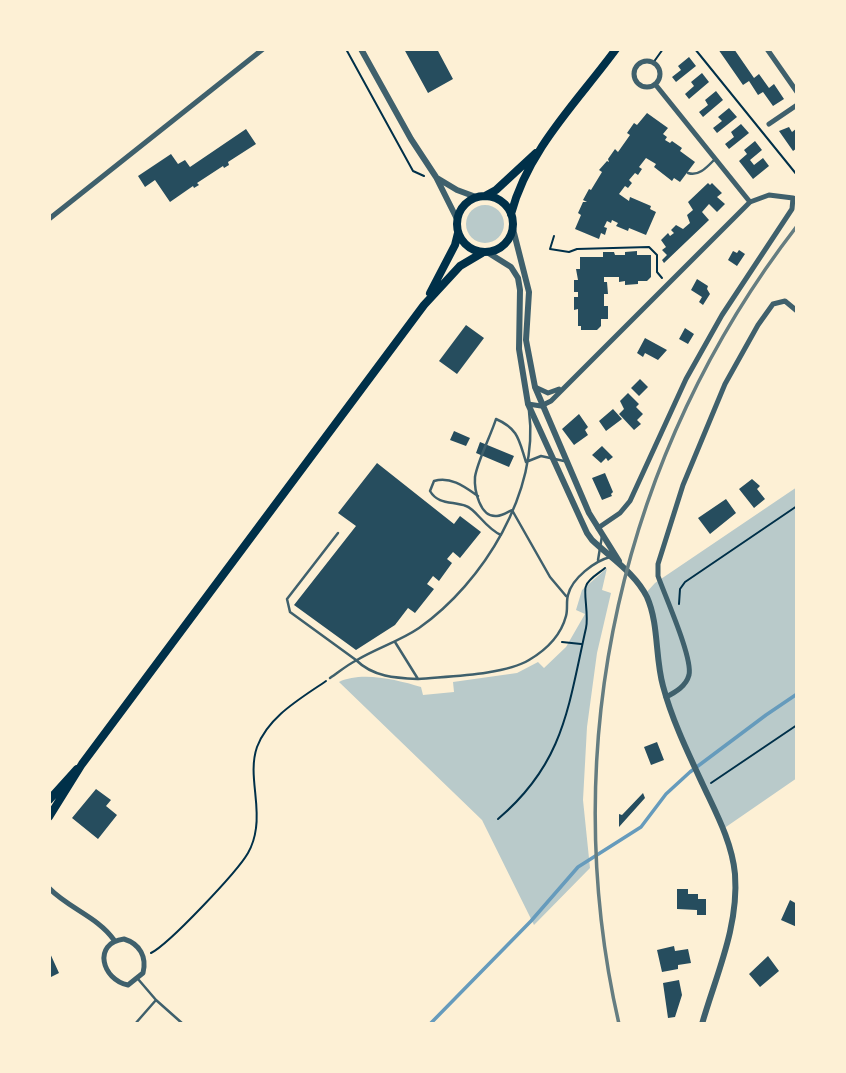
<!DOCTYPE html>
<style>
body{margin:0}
#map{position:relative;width:846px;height:1073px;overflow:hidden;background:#fdf0d5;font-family:Bitter,serif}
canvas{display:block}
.frame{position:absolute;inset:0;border:51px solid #fdf0d5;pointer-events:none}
</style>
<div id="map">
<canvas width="846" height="1073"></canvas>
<div class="frame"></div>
</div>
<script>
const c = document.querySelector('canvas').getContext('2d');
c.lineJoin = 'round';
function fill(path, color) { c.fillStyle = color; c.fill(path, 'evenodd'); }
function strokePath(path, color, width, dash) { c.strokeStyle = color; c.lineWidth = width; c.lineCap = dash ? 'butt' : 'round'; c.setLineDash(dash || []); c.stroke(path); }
fill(new Path2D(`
 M466 224a19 19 0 1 1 38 0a19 19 0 1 1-38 0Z
 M797 487V778L723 829 666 697 653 618 645 594 655 583Z
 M607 568 602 590 611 593 597 653 587 727 583 800 590 868 534 925 482 820 339 682C362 671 397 680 421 687L423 695 454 692 453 682 517 673 538 662 544 668 566 647 585 614 576 610 582 590Z`), '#b9caca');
strokePath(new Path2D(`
 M430 1024 531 921 578 867 641 827 666 794 690 772 766 715 797 694`), '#669bbc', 3.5);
fill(new Path2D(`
 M404 49H437L453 79 428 93Z
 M718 49H734L754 78 759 74 769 88 774 84 784 99 773 106 763 92 758 95 749 81 743 85Z
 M689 57 696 66 676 82 672 77 681 70 678 66Z
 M702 73 709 82 689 99 685 94 694 86 691 82Z
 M716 91 723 100 703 117 699 112 708 105 705 100Z
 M729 108 737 117 717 133 713 128 722 121 718 117Z
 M647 113 668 128 663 134 667 137 665 140 670 143 672 141 682 148 680 151 695 162 680 182 674 178 672 181 654 167 656 164 646 158 639 167 642 169 638 175 635 173 629 180 632 183 628 188 625 186 619 194 629 201 630 197 651 206 650 209 656 212 646 235 629 228 628 231 616 226 618 223 612 220 611 223 607 221 604 227 607 228 605 235 601 233 599 239 575 229 581 215 578 213 583 202H587L583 200 589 189 591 190 602 172 599 170 607 161 609 162 608 159 615 149 618 152 630 135 627 133 634 123 637 125Z
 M741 124 749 133 729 149 725 144 734 137 731 132Z
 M789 127 792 132 797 128V148L793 151 779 131Z
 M246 129 256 144 228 162 229 165 224 168 223 166 197 183 199 185 194 188 193 186 170 202 155 180 145 187 138 176 171 154 178 164 185 160 190 167Z
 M755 141 762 150 750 160 754 165 763 158 769 166 753 179 739 161 747 154 744 150Z
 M708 183 710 185 712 183 722 193 717 197 725 204 717 212 709 204 702 212 709 220 664 263 662 260 667 255 662 250 666 247 661 240 668 233 670 236 674 233 671 230 676 225 683 229 690 223 687 215 693 210 688 202Z
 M739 250 745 254 737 266 728 260 733 251 737 253Z
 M637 251V255H651V277L647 281H638V284L625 285V281L619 282V277H604V282H607L608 294H604V306H608V319H601V326L597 330H581V326H578V309L574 310V297H578V292H574V280H578L576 269H580V257H603V252H614L615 255H625V252Z
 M697 279 708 286 707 289 710 294 703 305 699 302 702 297 691 290Z
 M466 325 484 338 457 374 439 361Z
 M685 328 694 334 688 344 679 339Z
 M645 338 667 350 658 360 645 353 643 357 637 353Z
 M640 379 648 387 639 396 631 388Z
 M628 393 639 404 636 407 643 414 637 420 641 424 634 430 619 414 624 409 620 401Z
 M613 409 622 419 606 431 599 421Z
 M579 414 588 427 585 430 588 435 574 445 562 429Z
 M454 431 470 438 466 446 450 440Z
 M480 442 514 456 509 467 476 453Z
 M602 446 613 457 608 461 606 458 601 463 592 455Z
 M377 463 454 524 460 516 481 532 460 558 453 552 447 559 452 563 439 581 433 576 427 584 434 589 415 613 408 608 395 625 356 650 294 605 356 526 338 513Z
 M605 473 613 492 611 494 612 496 602 500 592 478Z
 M752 479 760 486 757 489 765 499 754 508 739 489Z
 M726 499 736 513 710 534 698 518Z
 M657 742 664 760 651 765 644 747Z
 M96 789 111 800 106 806 117 815 98 839 72 818Z
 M643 793 645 798 619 827V814L622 815Z
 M677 889H688V894H698V899H706V915H697V910L677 909Z
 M790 900 797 904V927L781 920Z
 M674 946 675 951 688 949 691 963 678 965V969L662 972 657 950Z
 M49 951 59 973 49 978Z
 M768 956 779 971 760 987 749 974Z
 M679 980 682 995 675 1017 668 1018 663 983Z`), '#264d5e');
strokePath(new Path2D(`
 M346 49 413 171 424 176
 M695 49 797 175
 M653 63 663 49
 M554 236 550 249 569 252 577 249 649 247 657 255V272L662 278
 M679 604 680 589 685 582 797 506
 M562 642 581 644
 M711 783 797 725
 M498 819C564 763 568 708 586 628 589 616 583 591 586 586 588 579 599 573 605 568
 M151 953C169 944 237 872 248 853 252 846 255 836 256 828 260 801 248 773 257 747 269 716 300 699 326 681`), '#003049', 2);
strokePath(new Path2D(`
 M688 173C699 177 708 166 715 159
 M478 496C465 487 451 476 434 481L430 491C438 505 453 501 466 506 476 509 485 528 501 535
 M512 510C508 512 502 516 497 516 480 518 474 490 475 477 477 462 491 435 496 419 519 429 519 441 526 462L541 456 564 461
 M512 510 550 577 566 596
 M338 533 287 599 290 612 356 660C373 677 396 678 418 679
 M598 560 602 536
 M395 642 418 679C449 676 504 675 529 660 546 650 561 635 566 616 568 609 566 601 568 595 572 578 595 561 610 557
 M330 678C339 672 347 665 357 660 377 648 400 641 419 628 483 583 540 491 529 411
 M156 1000 183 1024
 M135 1024 156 1000 138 979`), '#3f606c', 2.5);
strokePath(new Path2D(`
 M767 49 797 92
 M634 74a13 13 0 1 1 26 0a13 13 0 1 1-26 0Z
 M655 84 750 202
 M769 124 797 105
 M49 219 263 49
 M535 387 548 393 559 389
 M528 404 541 406 551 401 750 202 769 195 793 198
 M598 528 620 513 630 501 686 379 722 315 792 209 793 198
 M666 697C676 692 686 686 689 675 693 658 665 596 658 576V564L683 485 725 384 758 325 773 304 785 301 797 311
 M49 888C68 908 98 917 114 940
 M124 939C140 944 147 957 143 973L128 985C102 980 92 943 124 939Z`), '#3f606c', 5);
strokePath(new Path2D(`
 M361 49 411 139 436 177 457 219
 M437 178 457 190 476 197
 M513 229 529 292 526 340 535 387 589 513 619 561
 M487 252 511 267 518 278 520 290 519 349 528 404 587 533 592 540C611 558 635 573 647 597 659 624 655 658 663 686 672 720 688 753 703 785 716 813 732 842 735 874 739 927 716 975 702 1024`), '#3f606c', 6);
strokePath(new Path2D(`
 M457 224a28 28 0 1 1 56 0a28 28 0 1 1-56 0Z
 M485 196 496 190 536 153
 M511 214C528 149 578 101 616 49
 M430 293 455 245 458 233
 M49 800 77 769
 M49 817 82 764 424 305 460 266 482 253`), '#003049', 8);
strokePath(new Path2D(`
 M619 1024C555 745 622 452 797 226`), '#657d81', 3.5);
</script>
